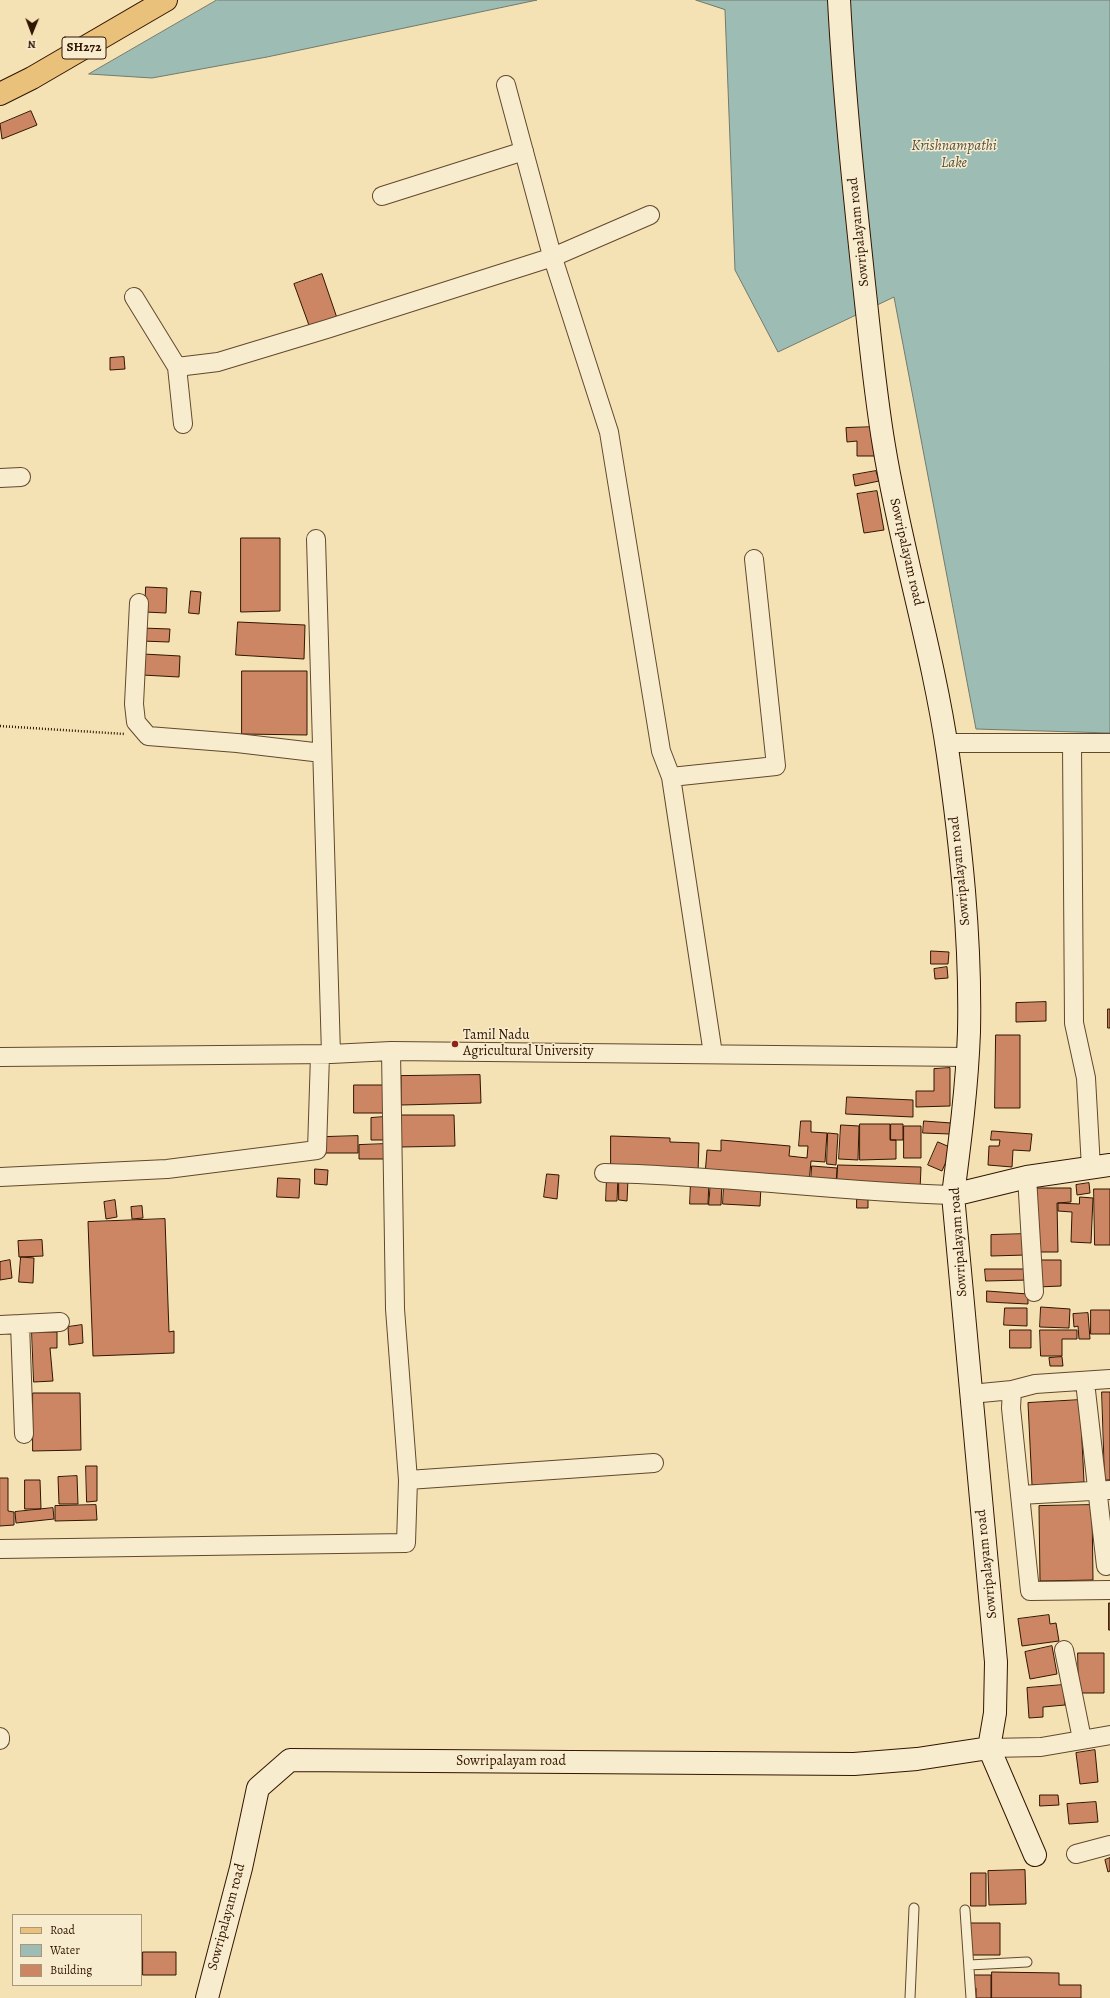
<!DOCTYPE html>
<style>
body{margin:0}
#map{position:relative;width:1110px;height:1998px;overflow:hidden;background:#f4e2b5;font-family:Alegreya,serif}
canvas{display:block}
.legend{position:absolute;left:12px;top:1914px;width:130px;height:72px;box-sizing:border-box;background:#f8eccf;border:1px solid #a9967c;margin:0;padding:5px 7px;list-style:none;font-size:12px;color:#321500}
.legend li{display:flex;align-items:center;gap:8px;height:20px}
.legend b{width:20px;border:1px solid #a9967c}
.north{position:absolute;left:12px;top:12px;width:40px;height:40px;-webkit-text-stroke:3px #f8eccf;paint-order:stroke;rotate:181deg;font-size:11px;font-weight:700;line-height:16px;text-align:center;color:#321500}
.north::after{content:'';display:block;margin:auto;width:14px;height:18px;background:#321500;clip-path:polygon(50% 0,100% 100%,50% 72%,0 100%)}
</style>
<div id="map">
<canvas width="1110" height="1998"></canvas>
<ul class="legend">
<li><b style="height:5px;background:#eac17a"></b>Road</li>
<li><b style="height:11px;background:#9dbdb4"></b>Water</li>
<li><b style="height:11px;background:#cc8663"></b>Building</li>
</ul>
<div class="north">N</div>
</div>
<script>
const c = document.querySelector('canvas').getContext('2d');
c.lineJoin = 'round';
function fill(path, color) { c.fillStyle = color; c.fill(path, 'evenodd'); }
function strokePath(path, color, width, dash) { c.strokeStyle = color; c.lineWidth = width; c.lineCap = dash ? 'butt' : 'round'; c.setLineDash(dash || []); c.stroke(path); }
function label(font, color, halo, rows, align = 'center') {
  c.font = font + ' Alegreya,serif'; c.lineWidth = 3; c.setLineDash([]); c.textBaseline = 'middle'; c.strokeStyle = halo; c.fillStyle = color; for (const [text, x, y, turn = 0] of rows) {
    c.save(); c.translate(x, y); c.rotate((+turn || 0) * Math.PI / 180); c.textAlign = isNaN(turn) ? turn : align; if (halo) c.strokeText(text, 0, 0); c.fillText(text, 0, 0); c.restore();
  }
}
const water = new Path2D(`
 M217 0H537L267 57 152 78 89 74Z
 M696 0H1110V733L976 729 894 297 778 352 735 270 725 10Z`);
fill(water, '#9dbdb4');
strokePath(water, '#727a6c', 1);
const building = new Path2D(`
 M31 111 37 125 2 139 0 124Z
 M322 274 337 318 310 328 294 284Z
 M124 357 125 369 110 370V358Z
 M876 427 877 456H857V441L847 442 846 428Z
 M876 471 879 481 855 486 853 475Z
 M877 491 884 530 864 533 857 494Z
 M241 538H280V611L241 612Z
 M146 587 167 588 166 613 145 612Z
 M191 591 201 592 199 614 189 613Z
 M238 622 305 625 304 659 236 655Z
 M142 628 170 629 169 642 141 641Z
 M143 654 180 656 179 677 142 675Z
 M242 671H307V735L242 734Z
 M931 951 949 952 948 964H931Z
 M947 967 948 978 935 979 934 969Z
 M1046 1002V1021L1016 1022V1003Z
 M1108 1009H1110V1028H1108Z
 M996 1035H1020V1108H995Z
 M950 1068V1106L916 1107V1091H934V1069Z
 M480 1075 481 1103 401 1105V1076Z
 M354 1085H385V1113H354Z
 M847 1097 913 1100V1117L846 1114Z
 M401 1115H454L455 1146 401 1147Z
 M384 1117 385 1140H371V1118Z
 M801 1121H811V1132L827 1133 825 1162 811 1161 809 1183 705 1175 707 1150 721 1151V1140L790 1146 789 1156 807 1158 808 1146H799Z
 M924 1121 951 1123 950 1134 923 1133Z
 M860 1124H890V1140H896V1159L860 1160Z
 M891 1124H903V1140H891Z
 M841 1125 859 1126 858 1160 839 1159Z
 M904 1126H921V1158H904Z
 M992 1131 1032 1134 1030 1151 1013 1150 1012 1167 988 1165 989 1146H999L1000 1140H991Z
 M828 1133 838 1134 836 1165 827 1164Z
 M358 1136V1153H325V1137Z
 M611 1136 670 1138V1142L699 1143 698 1172 611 1170Z
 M938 1142 952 1148 942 1171 928 1165Z
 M386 1144V1159H359V1145Z
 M838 1165 921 1167 920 1190 837 1187Z
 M812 1166 837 1168 836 1186 811 1184Z
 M315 1169 328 1170 327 1185 315 1184Z
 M547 1174 559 1175 557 1199 544 1197Z
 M607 1177H618L617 1201H606Z
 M278 1178 300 1179 299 1198 277 1197Z
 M619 1179H628L627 1201 619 1200Z
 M691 1181H709L708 1204H690Z
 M711 1181H722L721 1205H709Z
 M1089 1183 1090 1193 1077 1195 1076 1185Z
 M724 1185 761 1186 760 1206 723 1204Z
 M1035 1188H1071V1202L1057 1203 1058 1252H1036Z
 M1094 1189H1110V1245H1095Z
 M857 1196H868V1208H857Z
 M1080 1197 1093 1198 1091 1243 1071 1242 1072 1212 1058 1211V1203L1079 1204Z
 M115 1200 117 1217 106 1219 104 1202Z
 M142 1206 143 1218 132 1219 131 1207Z
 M165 1219 169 1332 174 1331V1353L93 1356 88 1222Z
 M1026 1234V1255L991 1256V1235Z
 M42 1240 43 1256 19 1257 18 1241Z
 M21 1257 34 1258 33 1283 19 1282Z
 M10 1260 12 1278 0 1280V1262Z
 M1036 1260H1061V1286L1037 1287Z
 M985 1269H1029V1280L986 1281Z
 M987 1291 1028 1294V1304L987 1302Z
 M1041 1307 1070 1309 1069 1328 1040 1327Z
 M1005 1308H1027V1326L1004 1325Z
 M1091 1310H1110V1334H1091Z
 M1088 1313 1090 1339H1079L1078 1326 1074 1327 1073 1314Z
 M82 1325 83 1343 69 1345 68 1327Z
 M1010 1330H1031V1348H1010Z
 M1040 1330H1077V1339H1062V1356H1041Z
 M32 1332H57V1348H50L53 1381 34 1382Z
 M1062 1357 1063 1366H1050L1049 1358Z
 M1102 1392H1110V1480H1105Z
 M33 1393H80L81 1450 33 1451Z
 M1080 1400 1084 1482 1032 1485 1028 1403Z
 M86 1466H97V1501L87 1502Z
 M77 1476 78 1504H59L58 1477Z
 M0 1478H8V1511L14 1512V1525L0 1526Z
 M25 1480H40L41 1509H25Z
 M96 1505 97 1520 55 1521V1506Z
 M1092 1505 1093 1580 1040 1581 1039 1506Z
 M53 1508 54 1519 16 1523 15 1512Z
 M1109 1603H1110V1630H1109Z
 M1049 1615 1050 1624 1056 1623 1059 1641 1022 1646 1018 1619Z
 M1052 1646 1057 1674 1030 1679 1025 1652Z
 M1078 1653H1104V1693H1079Z
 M1063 1685 1065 1705 1043 1707V1717L1029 1718 1027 1688Z
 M1095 1750 1098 1782 1080 1784 1076 1753Z
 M1040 1795H1058L1059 1805 1040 1806Z
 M1096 1802 1098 1822 1069 1824 1067 1804Z
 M1110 1858V1871L1108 1872 1105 1860Z
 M1025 1870 1026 1904 989 1905 988 1871Z
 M971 1873H986V1906H971Z
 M970 1923H1000V1955H970Z
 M143 1952H176V1975H143Z
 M992 1972 1059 1973V1985H1081V1998H992Z
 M971 1975H991V1998H976V1988L971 1989Z`);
fill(building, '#cc8663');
strokePath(building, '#321500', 1);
const lane = new Path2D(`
 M965 1910 971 1998
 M969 1965 1027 1962
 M910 1998 914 1908`);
const street = new Path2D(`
 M506 85 551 252 609 432 661 751 671 777 713 1054
 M382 196 524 151
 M134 297 177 367 183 424
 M177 367 218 362 327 329 553 257 650 215
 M0 478 21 477
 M316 539 331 1054
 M139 603 134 704 136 722 148 736 237 743 322 753
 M945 743H1110
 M1072 743 1074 1023 1086 1078 1091 1168
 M671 777 776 766 754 559
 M391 1051 395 1309 408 1480
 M0 1057 331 1054 391 1051 967 1057
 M604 1173C720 1175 836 1192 953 1195
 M0 1177 167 1169 317 1150 320 1055
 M1027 1177 1034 1292
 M20 1324 24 1434
 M0 1325 60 1322
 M1085 1382 1106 1566
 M1012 1390 1011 1408 1030 1591 1110 1590
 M971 1394 1012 1390 1035 1384 1110 1379
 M1020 1495 1110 1490
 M0 1549 406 1543 408 1480 654 1463
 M1064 1650 1082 1739
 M0 1737V1740
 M989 1748 1041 1747 1110 1735
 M1076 1854 1110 1845`);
const secondary = new Path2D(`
 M839 0C844 95 854 189 864 284 870 338 875 393 884 446 901 550 933 651 948 755 961 846 971 939 969 1032 967 1087 960 1141 953 1195L996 1662 995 1713 989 1748 1035 1855
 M953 1195 1027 1177 1110 1165
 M207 1998 241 1868 258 1788 290 1760 854 1764 917 1759 989 1748`);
const primary = new Path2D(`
 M0 94 32 78 166 0`);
strokePath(lane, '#62482d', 11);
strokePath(street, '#62482d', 20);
strokePath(secondary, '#321500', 24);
strokePath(primary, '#321500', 24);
strokePath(new Path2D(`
 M0 726 125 734`), '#321500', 2.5, [1, 2]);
strokePath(lane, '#f8eccf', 9);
strokePath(street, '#f8eccf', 18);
strokePath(secondary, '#f8eccf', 22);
strokePath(primary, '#eac17a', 22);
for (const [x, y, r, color] of [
 [455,1044,4,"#8f2418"]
]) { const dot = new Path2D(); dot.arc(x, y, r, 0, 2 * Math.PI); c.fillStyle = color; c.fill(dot); strokePath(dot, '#f8eccf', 1.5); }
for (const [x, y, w] of [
 [84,48,44]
]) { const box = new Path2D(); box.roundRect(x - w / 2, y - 11, w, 22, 3); c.fillStyle = '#f8eccf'; c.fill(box); strokePath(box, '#321500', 1); }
label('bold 13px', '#321500', null, [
 ["SH272",84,48]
]);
label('14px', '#321500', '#f8eccf', [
 ["Sowripalayam road",859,232,-96],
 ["Sowripalayam road",906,552,77],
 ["Sowripalayam road",960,871,-96],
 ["Sowripalayam road",959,1242,-94],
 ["Sowripalayam road",987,1564,-96],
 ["Sowripalayam road",511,1762],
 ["Sowripalayam road",227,1917,-75]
]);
label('14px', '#321500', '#f8eccf', [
 ["Tamil Nadu",463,1036],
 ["Agricultural University",463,1052]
], 'left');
label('italic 15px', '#57503f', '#f8eccf', [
 ["Krishnampathi",954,146],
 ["Lake",954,163]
]);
</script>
